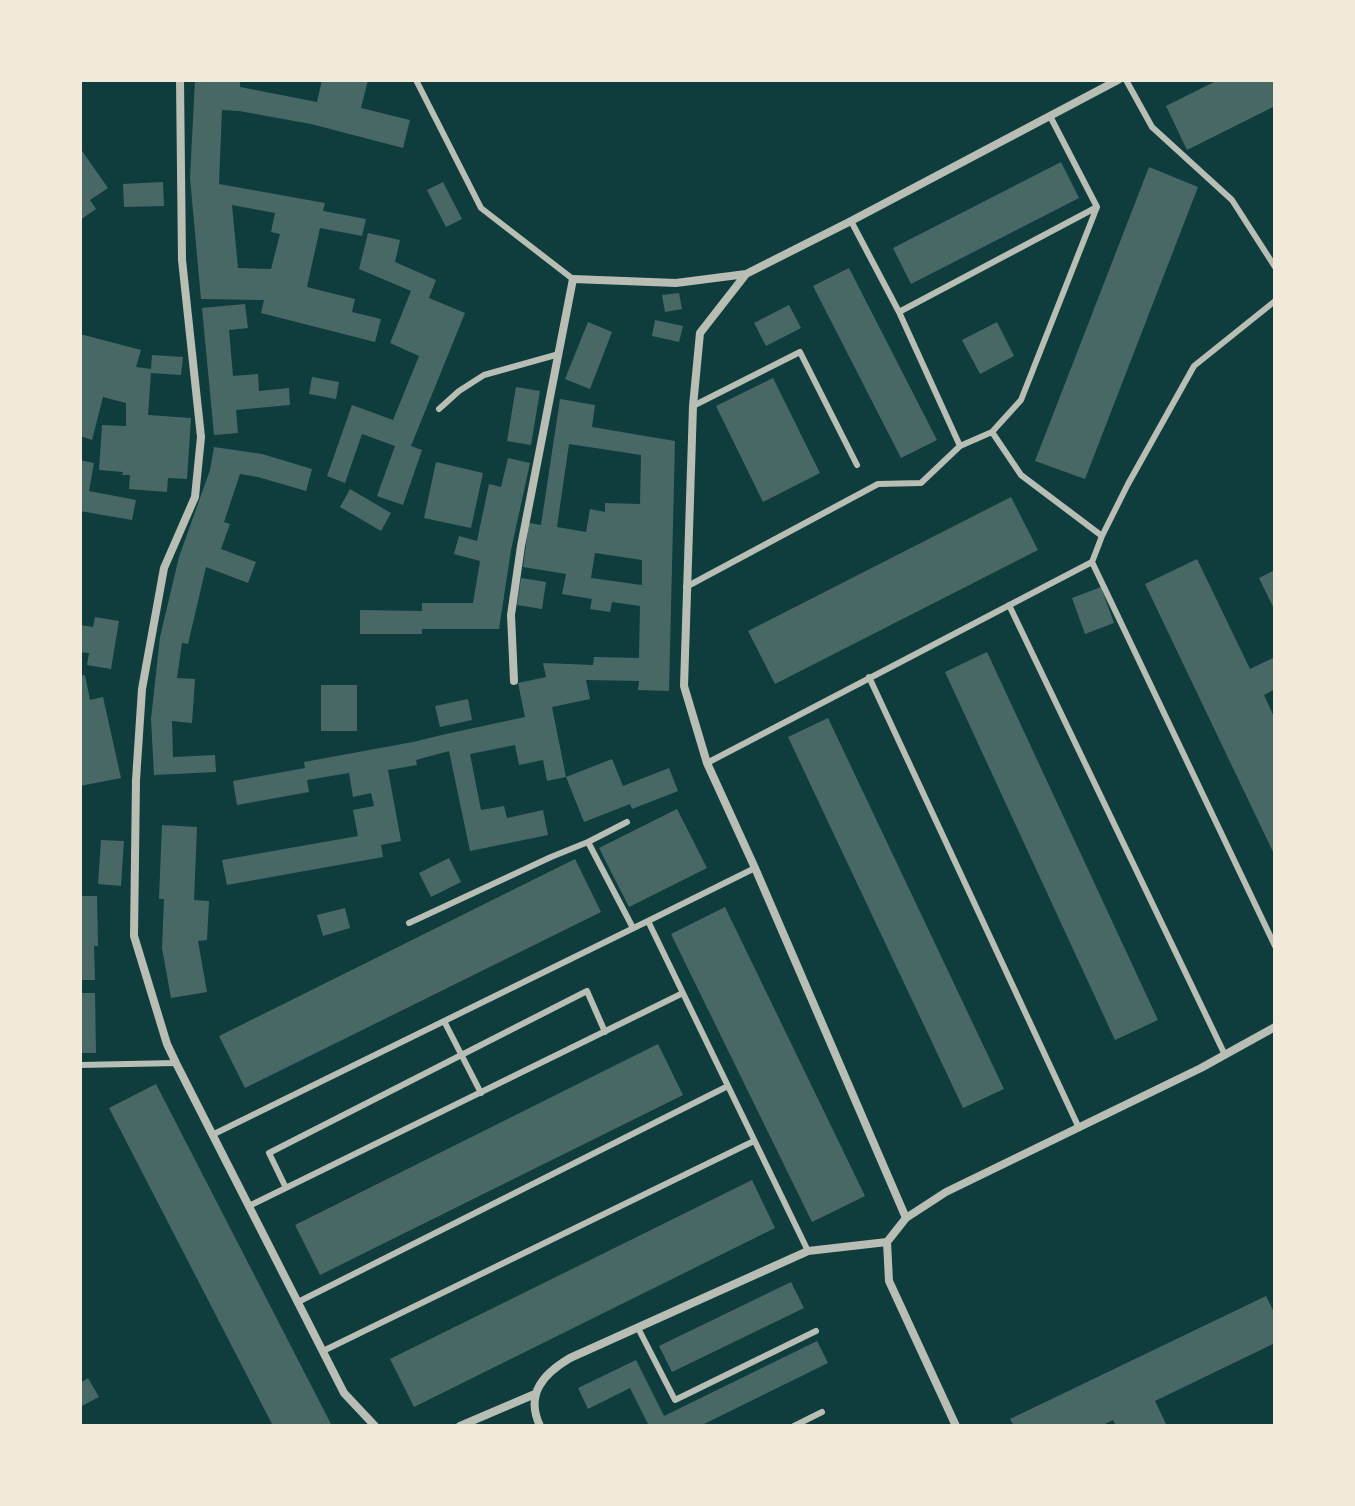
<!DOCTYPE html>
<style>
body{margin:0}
#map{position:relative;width:1355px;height:1506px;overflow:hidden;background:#0f3d3e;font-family:Montserrat,sans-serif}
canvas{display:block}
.frame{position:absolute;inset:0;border:82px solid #f1e9da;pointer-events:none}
</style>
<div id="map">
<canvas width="1355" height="1506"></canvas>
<div class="frame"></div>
</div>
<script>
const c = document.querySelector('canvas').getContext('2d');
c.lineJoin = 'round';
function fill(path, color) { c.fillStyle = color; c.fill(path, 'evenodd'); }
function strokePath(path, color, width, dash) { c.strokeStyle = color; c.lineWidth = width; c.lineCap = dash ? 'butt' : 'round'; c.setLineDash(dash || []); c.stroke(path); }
fill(new Path2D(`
 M195 80H240V87L317 102 322 80H368L361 108 410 120 403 148 311 124 239 111 222 110 219 184 325 203 323 211 366 219 362 236 320 228 307 287 355 299 352 312 381 319 375 342 261 313 264 300 201 299 190 178ZM232 205 275 213 271 232 280 234 271 269 238 268Z
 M1218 80H1275V106L1187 150 1166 106Z
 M80 148 108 188 90 200 96 209 80 220Z
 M1061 162 1079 198 911 284 893 248Z
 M1149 167 1198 187 1085 479 1035 461Z
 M163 182 164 206 124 207 123 184Z
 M443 182 462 219 446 227 427 190Z
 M368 233 400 240 395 262 436 280 429 298 465 313 411 446 422 450 403 505 377 496 395 446 362 434 345 483 327 476 352 405 393 420 419 356 390 343 411 291 359 269Z
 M849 268 937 440 901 458 813 286Z
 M679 293 682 309 665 312 662 295Z
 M245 304 248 328 229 330 233 376 258 374 259 391 289 388 290 405 236 410 238 433 214 435 202 308Z
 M789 305 801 328 766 346 754 323Z
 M655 320 683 326 679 342 652 336Z
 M588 322 612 332 590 389 565 379Z
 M997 322 1014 356 980 374 962 340Z
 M80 334 141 350 136 367 151 369 152 355 183 357 181 375 151 373 148 415 191 418 187 479 168 478 167 492 129 489 130 475H122L123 472 99 470 102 425 126 426V403L103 397 92 440 80 436Z
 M312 377 339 382 336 399 309 394Z
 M773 378 820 473 763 502 716 406Z
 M516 387 540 391 531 445 507 441Z
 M560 399 595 405 592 427 675 441 669 691 638 690 639 681 586 680 590 699 552 707 566 777 612 759 623 786 669 768 678 791 632 809 630 804 584 822 566 777 547 781 543 760 519 765 515 745 470 754 481 810 504 806 507 818 543 810 548 835 470 851 449 751 416 760 417 765 388 770 401 841 381 845 383 857 227 885 222 860 358 836 353 810 374 806 371 793 353 797 349 773 307 780 309 792 237 805 233 781 305 768 304 762 413 742 446 734 525 717 518 683 546 677 543 663 593 665 594 657 639 658 640 606 612 602 610 612 590 609 592 599 562 594 566 574 523 567 529 523 541 525ZM569 444 641 455 640 504 605 503V512L590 509 586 532 557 527ZM595 553 642 560V585L591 578Z
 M214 447 262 454 312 469 306 491 258 477 240 474 224 522 230 524 221 549 256 562 248 583 206 567 188 644 182 643 177 678 195 679 192 723 172 721 173 757 215 755 216 772 154 775 151 719 160 637 179 557 210 470Z
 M508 458 530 463 511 550 499 629H422V634H360V610L422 611V603H473L480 561 454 554 459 536 477 541 489 484 501 487Z
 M80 460 94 463 89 491 136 500 132 520 80 511Z
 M436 462 483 473 471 528 424 518Z
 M350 489 391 513 381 531 340 507Z
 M1011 497 1038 550 775 684 748 631Z
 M1197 559 1250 669 1275 657V689L1264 695 1275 719V856L1145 584Z
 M1275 570V611L1259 578Z
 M521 578 546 582 542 609 517 605Z
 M1101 587 1114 623 1085 634 1072 598Z
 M95 617 119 621 111 669 87 665 89 653 80 652V625L93 627Z
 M987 652 1158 1020 1115 1040 945 672Z
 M85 675 90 700 103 697 121 778 80 786V676Z
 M321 685H357V731H321Z
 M468 699 472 720 440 727 435 706Z
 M828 718 1004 1089 963 1108 788 737Z
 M677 809 707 868 629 907 599 848Z
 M162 825 197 827 194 900 209 901 207 940 198 941 207 992 171 998 162 948 164 899H159Z
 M101 840 124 841 121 886 98 884Z
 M449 858 461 882 431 897 419 873Z
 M575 859 601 912 245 1088 219 1036Z
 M80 896H97L98 946H94L95 980H80Z
 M725 907 865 1196 812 1222 671 934Z
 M345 908 350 928 323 936 317 915Z
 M80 993H95L96 1053H80Z
 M658 1044 683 1095 320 1275 295 1225Z
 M156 1084 332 1426H273L109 1108Z
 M752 1180 775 1228 414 1407 390 1359Z
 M791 1282 804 1308 672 1372 659 1346Z
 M1266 1296 1275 1314V1343L1155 1401 1167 1426H1116L1113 1420 1101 1426H1014L1010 1419Z
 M817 1341 828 1363 700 1426H649L630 1388 588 1409 578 1388 636 1360 664 1416Z
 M88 1378 99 1397 80 1407V1383Z`), '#486865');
strokePath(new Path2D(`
 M416 80 481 208 573 279
 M1126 80 1152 127 1232 200 1275 267
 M1050 116 1097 207 1021 400 992 432 1021 475 1102 536
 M851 221 899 312 1097 207
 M899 312 960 446 992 432
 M693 406 800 352 857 465
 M439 409 459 391 484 375 559 354
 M1092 562 1275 946
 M686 587 878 484 921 483 960 446
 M1009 605 1225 1055
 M869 677 1079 1128
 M707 763 1092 562 1102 536 1128 484 1194 366 1275 301
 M588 842 633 928
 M755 868 648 921 808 1251
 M409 923 551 857 588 842 627 822
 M444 1021 481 1093
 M80 1065 176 1063
 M212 1135 648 921
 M286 1188 269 1153 587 991 605 1032
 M249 1206 683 993
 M298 1302 728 1086
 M638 1328 675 1400 816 1331
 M323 1351 754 1141
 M794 1426 822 1412`), '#b8beb3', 6);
strokePath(new Path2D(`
 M180 80 182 260 201 437 195 497 164 568 142 689 136 780 134 936 167 1044 176 1063 344 1393 375 1426
 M514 681 511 615 521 546 573 279 676 283 746 274
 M906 1218 755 868 707 763 684 686 693 406 700 333 746 274 851 221 1118 80
 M460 1426 535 1394
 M540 1426C525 1394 543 1374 570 1358L808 1251 887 1242
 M956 1426 889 1281 887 1242 906 1218 946 1192 1201 1068 1275 1027`), '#b8beb3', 8);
</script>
